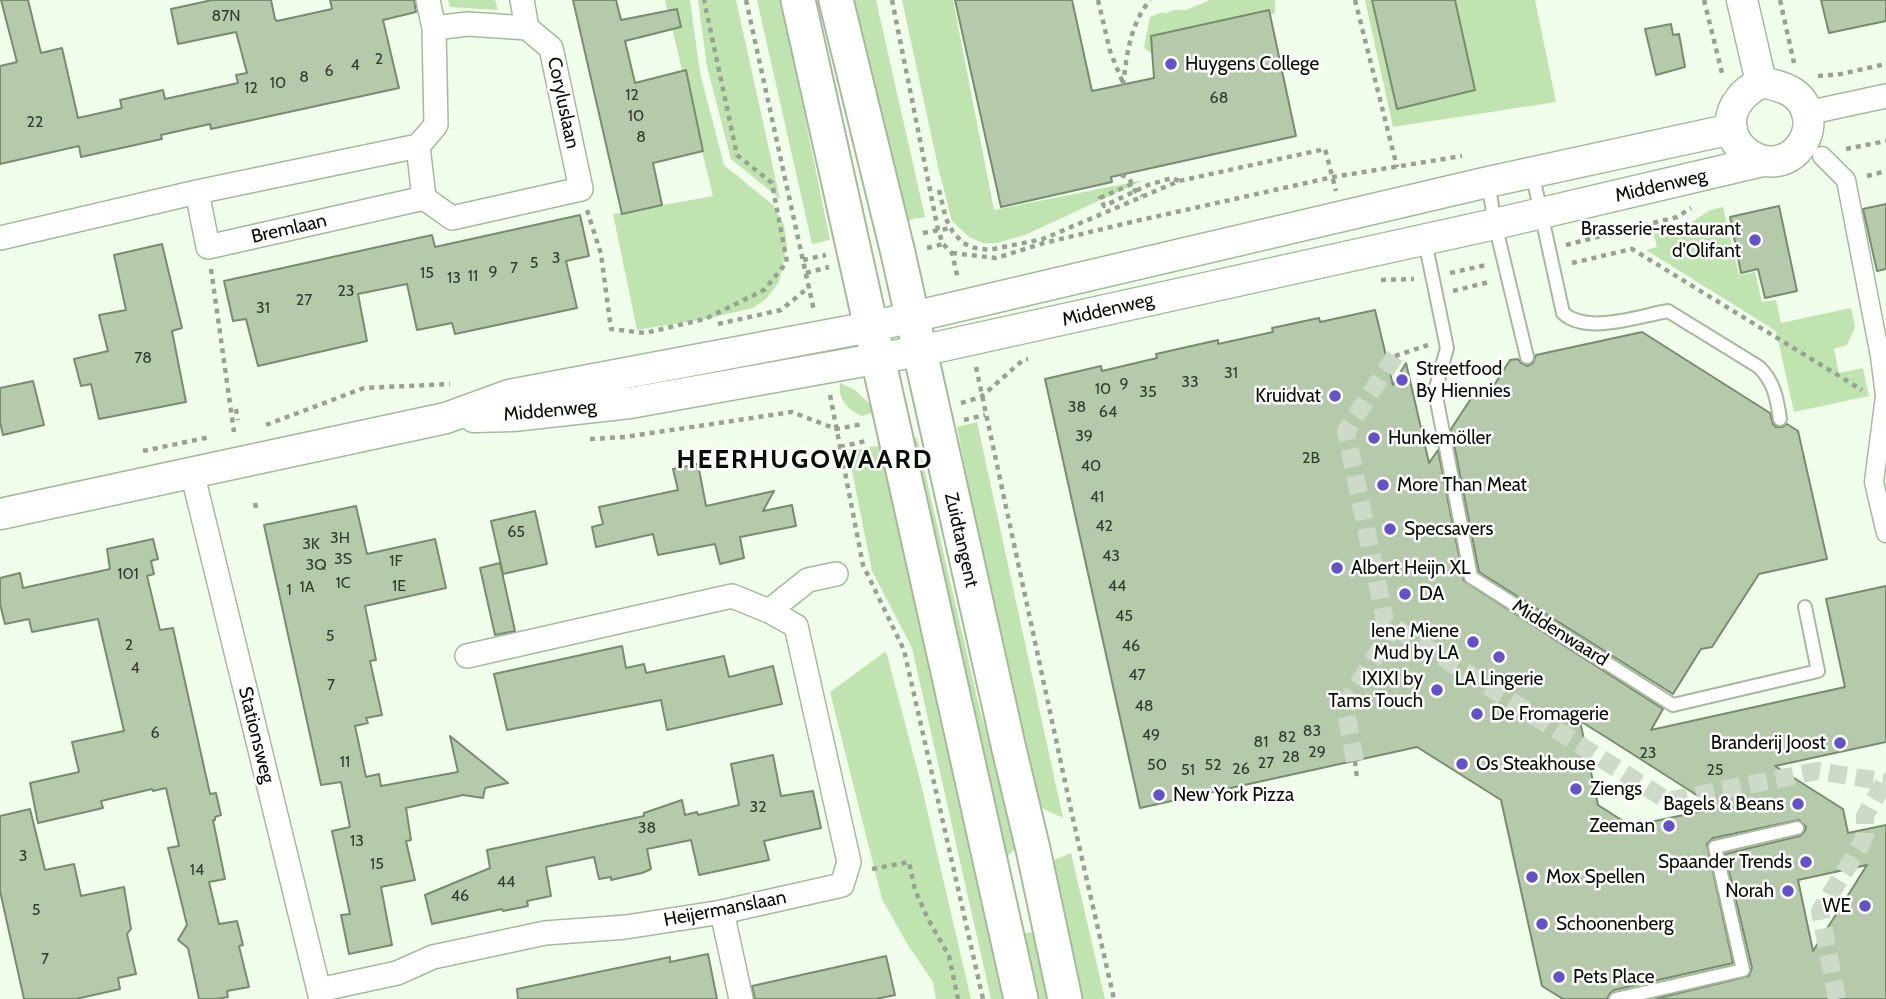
<!DOCTYPE html>
<meta charset="utf-8">
<style>
body{margin:0}
canvas{display:block;background:#f1feeb}
</style>
<canvas width="1886" height="999"></canvas>
<script>
const c = document.querySelector('canvas').getContext('2d');
c.lineJoin = 'round';
function fill(path, color) { c.fillStyle = color; c.fill(path, 'evenodd'); }
function strokePath(path, color, width, dash) { c.strokeStyle = color; c.lineWidth = width; c.lineCap = dash ? 'butt' : 'round'; c.setLineDash(dash || []); c.stroke(path); }
function label(font, color, halo, rows, align = 'center') {
  c.font = font + ' Cabin,sans-serif'; c.lineWidth = 5; c.setLineDash([]); c.textBaseline = 'middle'; c.strokeStyle = halo; c.fillStyle = color; for (const [text, x, y, turn = 0] of rows) {
    c.save(); c.translate(x, y); c.rotate((+turn || 0) * Math.PI / 180); c.textAlign = isNaN(turn) ? turn : align; if (halo) c.strokeText(text, 0, 0); c.fillText(text, 0, 0); c.restore();
  }
}
fill(new Path2D(`
 M448 0H495L498 10 450 7Z
 M665 0H690L700 73 724 165 773 205 784 225 787 245 779 282 766 299 753 308 705 319 637 330 613 214 713 196Z
 M698 0H736L780 199 731 159 707 67Z
 M757 0H781L830 240 812 244Z
 M847 0H876L925 217 913 219 899 224Z
 M902 0H953L994 210 1144 180 1025 235 997 243H983L969 237 952 221 939 171Z
 M1210 0H1275V13L1270 15 1268 10 1152 36V54L1144 48 1150 17 1163 12 1165 14 1173 10H1186Z
 M1365 0H1535L1556 102 1393 127Z
 M1723 207 1739 275 1755 272 1762 302 1776 300 1781 323 1851 308 1855 327 1847 345 1834 349 1839 373 1863 368 1869 396 1794 412 1776 331 1646 250 1657 247 1654 234 1686 226 1710 210Z
 M840 383 855 390 877 411 862 416C847 409 838 400 840 383Z
 M977 422 1063 818 1042 808 1030 795 957 427Z
 M917 438 980 710 1019 846 1003 860 908 439Z
 M889 444 1009 999H991L912 648 872 571 848 451Z
 M886 651 921 784 971 999H936L933 982 906 942 882 899 830 692Z
 M1071 853 1105 999H1075L1052 861Z
 M1041 930 1056 999H1031L1017 935Z`), '#c0e4af');
const building = new Path2D(`
 M1 0H28L41 53 62 48 78 118 122 108 120 100 163 90 165 99 238 83 236 75 247 73 236 32 178 44 171 9 212 0H271L275 19 277 21 332 9 330 0H414L416 12 383 20 399 88 211 129 210 124 161 135 162 139 81 157 79 146 0 164V66L17 62Z
 M573 0H616L621 20 677 9 681 27 625 41 635 83 686 70 703 151 653 163 662 205 622 214Z
 M955 0H1072L1092 91 1154 78 1151 36 1269 10 1296 136 1111 177 1112 182 1001 207Z
 M1372 0H1455L1475 90 1397 109Z
 M1821 0H1886V21L1829 33Z
 M1671 24 1673 35 1679 34 1685 67 1656 75 1645 29Z
 M1886 204V269L1877 271 1863 209Z
 M1779 206 1797 291 1765 298 1758 269 1741 273 1730 217Z
 M580 215 589 256 566 261 577 308 455 334 452 323 417 330 407 284 358 294 367 341 258 366 246 319 233 321 224 281 432 235 435 247Z
 M162 244 182 328 172 331 186 402 99 419 91 384 81 386 74 359 108 351 99 315 126 310 114 255Z
 M1375 310 1393 385 1406 363 1429 463 1438 450 1464 581 1663 709 1651 730 1845 687 1826 599 1886 586V742L1775 766 1843 809 1848 833 1886 825V999H1655L1749 976 1752 968 1725 854 1800 836 1805 831 1806 827 1799 820 1713 838 1707 844 1733 963 1614 990 1610 993 1607 999H1563L1542 986 1501 800 1417 747 1140 808 1045 379 1101 366 1102 371 1157 358 1156 354 1218 340V344L1273 332 1272 328 1319 318 1320 322ZM1580 721 1609 739 1717 808 1631 826 1598 805ZM1867 865 1813 951 1798 880Z
 M1642 332 1770 413 1773 424 1776 427H1782L1787 424 1798 431 1827 559 1759 574 1712 647 1701 649 1673 694 1479 572 1451 429 1476 391 1486 398 1510 360 1518 359 1521 363 1528 366 1533 363 1536 355Z
 M33 381 44 425 3 435 0 422V388Z
 M698 464 706 506 774 491 763 511 792 505 796 526 740 537 744 558 720 564 715 544 658 555 653 534 596 547 592 527 603 524 599 507 678 490 673 469Z
 M356 506 367 554 435 539 446 588 365 606 376 660 370 661 382 715 366 718 368 723 355 726 366 777 379 774 381 786 458 772 450 736 508 783 485 788 483 798 463 795 406 808 411 840 406 841 415 880 381 887 392 945 349 954 341 915 350 914 332 831 350 827 341 782 321 785 264 525Z
 M535 511 547 564 503 574 491 521Z
 M153 539 158 559 151 561 154 574 147 576 160 630 173 628 210 794 216 793 221 815 215 817V820H213L225 879 209 882 219 924 237 921 243 945 239 946 249 987 227 991 228 997 216 999H199L188 948 178 940 187 925 168 848 179 846 166 788 153 791 152 789 101 801 103 808 38 823 30 783 79 772 72 742 124 731 98 619 32 632 29 619 5 624 0 604V578L20 573 23 588 110 569 107 549Z
 M500 563 515 631 495 635 480 568Z
 M622 646 626 668 644 664 646 673 724 656 729 677 773 666 782 704 667 730 661 700 507 730 494 674Z
 M773 755 781 796 813 791 821 828 764 841 769 860 699 875 691 840 647 849 651 869 642 873 611 880V877L599 879 594 857 546 867 551 896 527 901 528 906 503 911 502 909 432 924 425 895 490 868 487 850 644 816V813L682 800 685 815 697 812 698 815 739 805 731 764Z
 M30 809 45 870 74 864 81 896 124 887 131 929 127 934 136 974 118 978 120 989 76 999H24L0 891V816Z
 M708 954 717 999H518L517 989 670 957V962Z
 M886 956 895 995 876 999H755L752 986Z`);
fill(building, '#b4caab');
strokePath(building, '#788c6f', 2);
strokePath(new Path2D(`
 M1395 356 1346 431 1385 621 1668 801 1817 771 1886 782
 M1355 761 1345 706 1394 626
 M1837 999 1820 911 1861 845 1865 835V816L1886 779`), '#cedac8', 18, [18, 9]);
const service = new Path2D(`
 M1532 172 1563 313C1587 335 1639 316 1668 311L1759 367C1774 382 1777 398 1780 419
 M1488 182 1495 224 1527 357
 M1425 241 1447 348 1435 391 1471 577 1673 705 1818 671 1805 607
 M1616 999 1743 970 1715 847 1797 828`);
const pedestrian = new Path2D(`
 M1822 156 1846 180 1880 356 1885 396 1874 482 1886 533`);
const minor = new Path2D(`
 M522 0 527 28
 M1807 113 1886 96
 M418 146 424 198 452 218 581 189 551 48 527 28 468 24 434 28 428 0
 M197 192 208 247 424 198
 M0 238 197 192 418 146 436 125 434 28
 M192 472 321 999
 M769 611 808 580 836 574
 M722 912 741 999
 M319 990 397 973 433 957 545 933 626 927 722 912 842 885 849 862 796 626 769 611 732 596 467 656`);
const tertiary = new Path2D(`
 M1742 0 1761 82
 M1761 82C1780 86 1801 90 1807 113 1810 123 1808 135 1802 144 1772 188 1707 140 1740 99 1745 92 1753 87 1761 82Z
 M474 417 513 416 630 403 920 351 1495 224 1763 161
 M0 514 446 418 509 395 870 327 1488 182 1732 129`);
const secondary = new Path2D(`
 M798 0 1021 999
 M836 0 898 253 1009 749 1033 849 1065 999`);
strokePath(service, '#a5ba9c', 16);
strokePath(pedestrian, '#a5ba9c', 21);
strokePath(minor, '#a5ba9c', 26);
strokePath(tertiary, '#a5ba9c', 33);
strokePath(secondary, '#a5ba9c', 37);
strokePath(new Path2D(`
 M746 0 814 311
 M892 0 938 230 943 244 952 253 958 279
 M1098 0 1110 51 1123 83
 M1355 0 1397 167
 M1704 0 1723 77
 M1780 0 1794 63
 M1818 76 1841 74 1886 64
 M1123 85C1127 53 1130 25 1150 0
 M1846 149 1886 141
 M1121 175 1129 178 1135 191 1142 196
 M1867 176 1886 171
 M1132 184 1100 198 1104 206 1148 185 1172 178 1179 181
 M939 190 946 219 953 232 963 243 975 248 989 250 1043 239 1179 181 1325 149 1336 191
 M587 210 601 254 611 329 645 333 705 319 764 290 787 262 772 183 737 155 704 0
 M923 233 951 228
 M1566 245 1677 217 1691 208
 M927 248 943 244
 M952 253 996 258 1044 243 1136 221 1333 177 1462 156
 M803 260 826 255
 M1572 263 1632 249 1862 390
 M211 269 234 432
 M806 273 829 267
 M1450 273 1486 265
 M1381 280 1414 279
 M1453 291 1489 282
 M718 324 781 310 809 287
 M1395 356 1428 345
 M976 367 1073 819 1114 999
 M830 395 863 565 904 650 983 999
 M961 403 981 397 1023 360 1028 359
 M236 409 238 420
 M964 420 985 415
 M266 425 364 388 450 384
 M590 439 625 437 792 412 836 429 863 424
 M840 447 866 441
 M143 451 210 437
 M255 503 257 511
 M1355 761 1357 779
 M872 869 909 862 915 890 928 919 949 956 958 999`), '#97a293', 4.5, [5, 5]);
strokePath(service, '#fff', 12);
strokePath(pedestrian, '#fff', 18);
strokePath(minor, '#fff', 23);
strokePath(tertiary, '#fff', 30);
strokePath(secondary, '#fff', 33);
for (const [x, y, r, color] of [
 [1171,64,7,"#6551ca"],
 [1755,240,7,"#6551ca"],
 [1402,380,7,"#6551ca"],
 [1335,396,7,"#6551ca"],
 [1374,438,7,"#6551ca"],
 [1383,485,7,"#6551ca"],
 [1390,529,7,"#6551ca"],
 [1337,568,7,"#6551ca"],
 [1405,594,7,"#6551ca"],
 [1473,642,7,"#6551ca"],
 [1499,657,7,"#6551ca"],
 [1437,690,7,"#6551ca"],
 [1477,714,7,"#6551ca"],
 [1840,743,7,"#6551ca"],
 [1462,764,7,"#6551ca"],
 [1576,789,7,"#6551ca"],
 [1159,795,7,"#6551ca"],
 [1798,804,7,"#6551ca"],
 [1669,826,7,"#6551ca"],
 [1806,862,7,"#6551ca"],
 [1532,877,7,"#6551ca"],
 [1788,891,7,"#6551ca"],
 [1865,906,7,"#6551ca"],
 [1542,924,7,"#6551ca"],
 [1559,977,7,"#6551ca"]
]) { const dot = new Path2D(); dot.arc(x, y, r, 0, 2 * Math.PI); c.fillStyle = color; c.fill(dot); strokePath(dot, '#fff', 2.5); }
label('16px', '#323d2e', null, [
 ["87N",226,16],
 ["2",379,59],
 ["4",355,65],
 ["6",329,71],
 ["8",304,77],
 ["10",278,83],
 ["12",251,88],
 ["12",632,95],
 ["68",1219,98],
 ["10",636,116],
 ["22",35,122],
 ["8",641,137],
 ["3",556,258],
 ["5",534,263],
 ["7",514,268],
 ["9",493,272],
 ["15",427,273],
 ["11",473,276],
 ["13",454,278],
 ["23",346,291],
 ["27",304,300],
 ["31",263,308],
 ["78",143,358],
 ["31",1231,373],
 ["33",1190,382],
 ["9",1124,384],
 ["10",1103,389],
 ["35",1148,392],
 ["38",1077,407],
 ["64",1108,412],
 ["39",1084,436],
 ["2B",1311,458],
 ["40",1091,466],
 ["41",1097,497],
 ["42",1104,526],
 ["65",516,532],
 ["3H",340,538],
 ["3K",311,544],
 ["43",1111,556],
 ["3S",343,559],
 ["1F",396,561],
 ["3Q",316,565],
 ["101",128,574],
 ["1C",343,583],
 ["1E",399,586],
 ["44",1117,586],
 ["1A",307,587],
 ["1",289,590],
 ["45",1124,616],
 ["5",330,636],
 ["2",129,645],
 ["46",1131,646],
 ["4",135,668],
 ["47",1137,675],
 ["7",331,685],
 ["48",1144,706],
 ["83",1312,731],
 ["6",155,733],
 ["49",1151,735],
 ["82",1287,737],
 ["81",1261,742],
 ["29",1317,752],
 ["23",1648,753],
 ["28",1291,757],
 ["11",345,762],
 ["27",1266,763],
 ["50",1157,765],
 ["52",1213,765],
 ["26",1241,769],
 ["51",1188,770],
 ["25",1715,770],
 ["32",758,807],
 ["38",647,828],
 ["13",357,841],
 ["3",23,856],
 ["15",377,864],
 ["14",197,870],
 ["44",506,882],
 ["46",460,896],
 ["5",36,910],
 ["7",45,959]
]);
label('19px', '#070e04', '#fff', [
 ["Huygens College",1185,64],
 ["Brasserie-restaurant",1741,229,"right"],
 ["d'Olifant",1741,251,"right"],
 ["Streetfood",1416,369],
 ["By Hiennies",1416,391],
 ["Kruidvat",1321,396,"right"],
 ["Hunkemöller",1388,438],
 ["More Than Meat",1397,485],
 ["Specsavers",1404,529],
 ["Albert Heijn XL",1351,568],
 ["DA",1419,594],
 ["Iene Miene",1459,631,"right"],
 ["Mud by LA",1459,653,"right"],
 ["IXIXI by",1423,679,"right"],
 ["Tams Touch",1423,701,"right"],
 ["LA Lingerie",1499,679,"center"],
 ["De Fromagerie",1491,714],
 ["Branderij Joost",1826,743,"right"],
 ["Os Steakhouse",1476,764],
 ["Ziengs",1590,789],
 ["New York Pizza",1173,795],
 ["Bagels & Beans",1784,804,"right"],
 ["Zeeman",1655,826,"right"],
 ["Spaander Trends",1792,862,"right"],
 ["Mox Spellen",1546,877],
 ["Norah",1774,891,"right"],
 ["WE",1851,906,"right"],
 ["Schoonenberg",1556,924],
 ["Pets Place",1573,977]
], 'left');
label('19px', '#070e04', '#fff', [
 ["Coryluslaan",563,103,78],
 ["Middenweg",1661,186,-13],
 ["Bremlaan",289,229,-13],
 ["Middenweg",1108,310,-13],
 ["Middenweg",550,411,-5],
 ["Zuidtangent",961,540,77],
 ["Middenwaard",1560,633,32],
 ["Stationsweg",256,735,76],
 ["Heijermanslaan",725,909,-11]
]);
c.letterSpacing = '2px';
label('bold 26px', '#070e04', '#fff', [
 ["HEERHUGOWAARD",805,460]
]);
c.letterSpacing = '0px';
</script>
